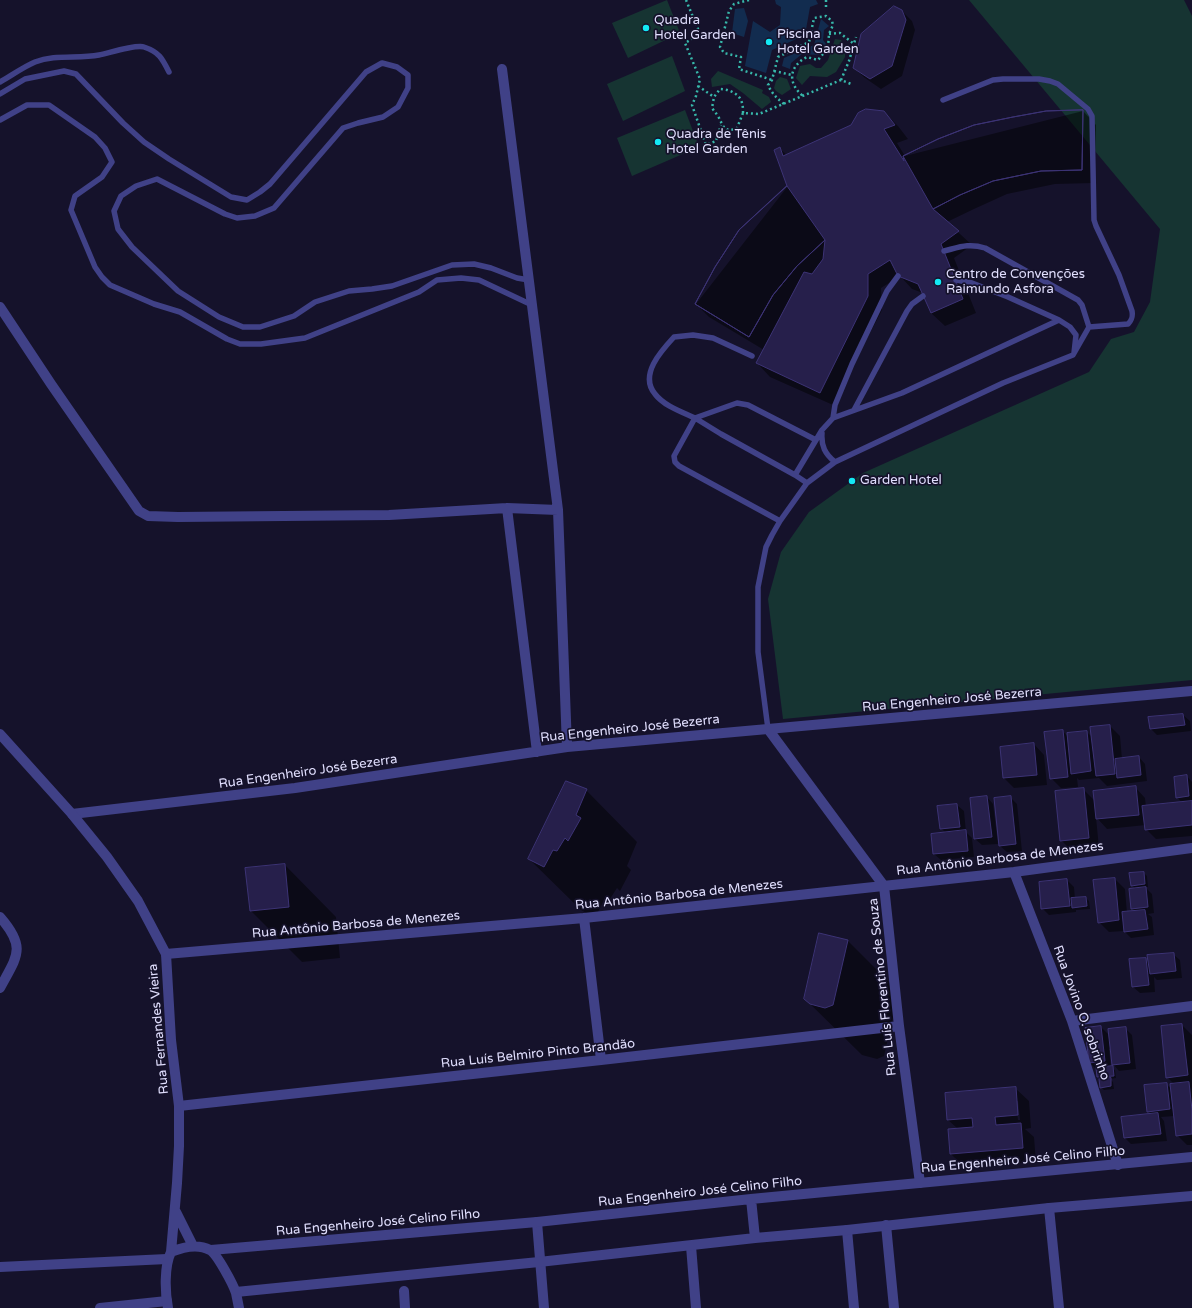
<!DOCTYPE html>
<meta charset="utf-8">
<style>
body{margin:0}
canvas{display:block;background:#15122b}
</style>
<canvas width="1192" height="1308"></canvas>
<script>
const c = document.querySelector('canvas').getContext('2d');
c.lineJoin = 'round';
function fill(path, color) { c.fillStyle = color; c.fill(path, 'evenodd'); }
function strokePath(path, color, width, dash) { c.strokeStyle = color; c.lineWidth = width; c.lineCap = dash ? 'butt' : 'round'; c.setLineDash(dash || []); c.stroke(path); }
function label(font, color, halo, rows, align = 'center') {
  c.font = font + ' "Varela Round",sans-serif'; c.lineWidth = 3.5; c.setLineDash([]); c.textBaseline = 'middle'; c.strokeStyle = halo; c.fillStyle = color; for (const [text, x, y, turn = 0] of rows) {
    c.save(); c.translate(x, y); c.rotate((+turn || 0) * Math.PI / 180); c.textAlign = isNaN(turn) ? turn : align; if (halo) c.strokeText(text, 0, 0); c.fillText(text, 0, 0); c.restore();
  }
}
fill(new Path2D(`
 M667 0 680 33 628 58 612 23Z
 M969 0H1184L1192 16V680L783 719 768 599 781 552 809 512 863 473 1089 372 1111 339 1134 332 1150 302 1160 229Z
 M835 39 841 40 845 46V57L836 72 827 77 810 76 802 85 796 78 800 66 810 64 816 68H821L828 60Z
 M672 56 685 91 623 121 607 84Z
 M718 71 763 90 762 93 769 97 771 102 762 109 743 93 730 84 712 87 711 79Z
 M780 77 787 79 791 89 782 95 776 91 774 88 776 81Z
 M685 110 699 147 632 176 617 138Z`), '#163432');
fill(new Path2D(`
 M775 0H816L818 4 810 7 805 35 772 50 766 73 745 66 753 21 770 32 780 25 781 7 776 4Z
 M744 8 748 21 744 37 732 33 735 9Z
 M821 19 829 26 824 30 823 40 826 44 819 55 802 54 791 63 790 69 782 66 784 58 814 45Z`), '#122c4f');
fill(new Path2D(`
 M902 11 912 21 915 30 902 76 881 89 865 78 854 68Z
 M1083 111 1096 125 1095 183 1055 184 1007 194 974 209 947 222 972 245 954 258 976 313 945 326 931 313 923 293 912 289 900 276 881 288 882 310 833 405 770 377 757 363 764 350 709 317 696 304 788 186 780 149 787 155 884 112 898 126 908 139 897 143 905 156Z
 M1183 715 1190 721 1191 731 1157 735 1150 728Z
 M1110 726 1120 736 1122 759 1139 757 1145 764 1147 781 1107 786 1099 778 1079 780 1077 778 1078 787 1061 788 1051 778 1063 731 1068 737 1087 732 1093 738Z
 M1034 744 1044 755 1047 785 1014 788 1004 778Z
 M1187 776 1192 782V836L1156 839 1146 829V825L1107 829 1096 817 1099 848 1072 851 1061 840 1083 789 1095 801 1135 787 1145 798 1146 807 1182 803 1177 797Z
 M586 790 637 842 627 866 631 870 620 891 617 888 608 902 604 900 595 918 581 910 529 859Z
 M987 797 993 804 998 844 982 845 975 839Z
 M1010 797 1017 804 1022 851 1007 852 1000 846Z
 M957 805 964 811 966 832 972 838 974 857 941 860 934 854 946 833 941 828 939 807Z
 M285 865 336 917 340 958 302 962 251 911Z
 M1144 873 1147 876 1148 887H1145L1152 894 1154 913 1148 914 1152 917 1154 935 1131 938 1124 931 1109 932 1099 922 1115 879 1125 889 1127 913 1135 912 1132 908 1135 889 1132 885Z
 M1067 880 1074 887 1075 899 1086 898 1089 901 1090 909 1076 910V912L1049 915 1042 908Z
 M848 941 899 992 884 1056 877 1059 862 1055 805 999Z
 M1173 954 1180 960 1182 978 1157 980 1154 977 1155 992 1140 993 1133 987 1146 959 1149 962Z
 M1182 1025 1192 1035V1145H1187L1177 1135 1175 1116 1161 1117 1164 1121 1167 1141 1131 1144 1125 1138 1151 1115 1148 1111 1166 1084 1172 1089 1175 1085 1167 1077Z
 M1101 1027 1110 1036 1125 1028 1132 1035 1136 1069 1119 1071 1113 1064 1111 1048 1109 1049 1111 1068 1115 1070 1116 1078 1110 1079 1113 1082 1114 1089 1104 1090 1101 1087 1100 1079 1098 1077 1096 1069 1090 1063Z
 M1015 1088 1029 1101 1031 1128 1025 1129 1034 1137 1036 1162 964 1167 951 1154 958 1129 948 1120ZM1016 1101H1018L1020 1120H1018Z`), '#0007');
const building = new Path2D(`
 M894 6 902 10 906 20 892 66 870 79 853 68 861 34Z
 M866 109 884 111 895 125 884 129 904 161 903 156 938 139 974 125 1013 117 1046 111 1083 110 1082 170 1041 171 993 181 960 195 933 209 959 231 941 244 963 299 931 313 918 284 898 276 890 260 868 274V296L820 393 756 363 804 272 812 274 823 259 825 240 797 266 773 295 749 337 695 304 715 267 739 230 787 186 774 150 780 147 783 156 851 125 858 113Z
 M1083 110 1082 170 1041 171 993 181 960 195 933 209 903 156 938 139 974 125 1013 117 1046 111Z
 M787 186 825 240 797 266 773 295 749 337 695 304 715 267 739 230Z
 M1183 714 1185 725 1150 729 1148 717Z
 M1110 725 1115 774 1096 776 1090 727Z
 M1063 730 1068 777 1050 779 1044 732Z
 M1087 731 1091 771 1071 774 1067 733Z
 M1034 743 1037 775 1003 778 1000 747Z
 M1139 756 1141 775 1117 778 1115 759Z
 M1187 775 1189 796 1176 798 1174 777Z
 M566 781 587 789 576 815 581 818 568 841 565 838 557 851 553 850 544 867 528 859Z
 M1136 786 1139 815 1096 819 1093 791Z
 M1084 788 1089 838 1060 841 1055 791Z
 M987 796 992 837 974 839 970 798Z
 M1011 796 1016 844 999 846 994 798Z
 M1192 801V825L1145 830 1142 806Z
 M957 804 960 827 940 829 937 806Z
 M966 830 968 851 933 854 931 834Z
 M285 864 289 907 250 911 245 868Z
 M1144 872 1145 884 1131 886 1129 873Z
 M1115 878 1119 920 1098 923 1093 880Z
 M1067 879 1070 906 1041 909 1039 882Z
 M1146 887 1148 907 1131 909 1129 889Z
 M1086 897 1087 906 1072 908 1071 898Z
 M1145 910 1148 929 1124 932 1122 912Z
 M819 933 848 940 833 1005 825 1008 810 1004 804 999Z
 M1174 953 1176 971 1150 974 1147 955Z
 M1146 958 1149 985 1132 987 1129 959Z
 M1182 1024 1188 1075 1166 1078 1161 1026Z
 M1101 1026 1105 1061 1089 1063 1085 1028Z
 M1126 1027 1130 1063 1112 1065 1108 1029Z
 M1113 1066 1114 1076 1097 1077 1096 1068Z
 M1111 1078V1086L1100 1088 1099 1079Z
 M1189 1082 1192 1110V1134L1176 1136 1170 1084Z
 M1167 1083 1170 1109 1147 1112 1144 1085Z
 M1016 1087 1018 1115 995 1117 996 1125 1021 1123 1023 1148 950 1154 948 1129 973 1127 972 1118 947 1120 945 1093Z
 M1158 1113 1161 1134 1124 1138 1121 1117Z`);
fill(building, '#261f4b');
strokePath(building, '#3c3375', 1);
strokePath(new Path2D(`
 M686 0 700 34 685 43 700 79 696 96 692 105 706 145 716 141 721 125
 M749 0 734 4 729 11 720 47 724 53 741 57 739 69 772 80
 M826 0V7
 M829 34 840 33 854 44
 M774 71 792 75
 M841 80 849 61 856 37
 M698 86 714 97
 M784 104C777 98 772 94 768 85L772 80 778 57 809 42 814 18 826 16 832 21 833 25 829 34 828 48 818 60 807 57C789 66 787 83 803 96
 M743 113 737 128C724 134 723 125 718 116 716 113 714 111 712 108L714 97 720 89C729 89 740 94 742 103 743 106 743 110 743 113L759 114 841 80 851 84`), '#37b8aa', 2.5, [2, 3]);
strokePath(new Path2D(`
 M0 82C11 76 23 67 35 62 55 54 78 59 99 55 109 53 136 44 144 47 159 52 162 58 169 72
 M0 94 25 79 64 71 76 74 123 123 144 142 169 159 231 197 247 200 260 192 270 184 366 72 382 63 397 67 408 75V88L398 107 383 117 358 123 343 128 274 208 255 216 237 218 225 214 157 179 136 186 121 196 114 211 118 229 132 247 178 291 219 317 243 327H260L294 316 315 302 349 291 372 289 392 286 452 265 474 264 491 268 517 278 529 280
 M943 100 993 80 1003 79H1039L1050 81 1058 84 1088 109 1092 116 1094 220 1096 226 1119 275 1132 311C1133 317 1132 320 1128 324L1089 327
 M0 120 27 105H49L95 137 105 148 112 162 102 177 75 196 71 210 95 267 102 277 110 285 154 304 180 312 227 339 240 344H261L305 338 419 292 437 280 461 278 479 280 532 305
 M956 280 972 283 1008 297 1059 320 1070 327 1076 335 1074 353
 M752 356 713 338 693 335 674 337C661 351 639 375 655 394 664 406 682 412 695 418L737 403 748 405 816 440
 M854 410 907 311 912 304 923 296
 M833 418 835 405 852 364 887 291 898 276
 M822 433C821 446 825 454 835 462
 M795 475 822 430 833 418 902 393 1059 320
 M780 521 679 466 675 462 674 456 695 418 721 434 795 475 807 483
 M768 729 758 652V587L766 547 772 535 780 521 807 483 835 462 1003 383 1073 355 1089 327 1082 305 1078 300 985 248C969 243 960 247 944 251`), '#404187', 5.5);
strokePath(new Path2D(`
 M0 307 51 384 139 511 148 516 178 517 389 515 507 508 558 510 502 69
 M507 508 537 752
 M558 510 567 747
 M768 729 884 886 899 1026 920 1183
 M72 814 295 788 567 747 1192 691
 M1014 872 1072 1021 1118 1165
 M0 917C27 948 17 956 0 988
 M584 918 601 1060
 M166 954 584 918 1014 872 1192 848
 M1072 1021 1192 1006
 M179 1106 601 1060 899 1026
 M1049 1208 1059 1308
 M537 1222 544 1308
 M886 1225 894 1308
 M847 1230 854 1308
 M691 1246 696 1308
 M0 1267 167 1259
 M404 1291 405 1308
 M100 1308 167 1301`), '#404187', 10);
strokePath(new Path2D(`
 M0 734 72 814 107 857 138 901 166 954 171 1040 179 1106V1146L177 1183 171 1252
 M751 1199 755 1238
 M176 1212 193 1246
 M211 1250 537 1222 751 1199 1192 1157
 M236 1292 539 1262 755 1238 847 1230 1049 1208 1192 1196
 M168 1308C165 1293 164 1266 171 1252 183 1247 197 1243 210 1250 217 1254 233 1284 236 1293 237 1298 238 1303 239 1308`), '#404187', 10);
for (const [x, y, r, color] of [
 [646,28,4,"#13e9f4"],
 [769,42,4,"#13e9f4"],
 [658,142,4,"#13e9f4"],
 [938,282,4,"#13e9f4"],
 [852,481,4,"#13e9f4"]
]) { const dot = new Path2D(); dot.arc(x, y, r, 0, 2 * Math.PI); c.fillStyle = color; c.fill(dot); strokePath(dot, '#15122b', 1.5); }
label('13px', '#e0defd', '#15122b', [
 ["Quadra",654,21],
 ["Hotel Garden",654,36],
 ["Piscina",777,35],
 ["Hotel Garden",777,50],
 ["Quadra de Tênis",666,135],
 ["Hotel Garden",666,150],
 ["Centro de Convenções",946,275],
 ["Raimundo Asfora",946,290],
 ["Garden Hotel",860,481]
], 'left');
label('13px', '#e0defd', '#15122b', [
 ["Rua Engenheiro José Bezerra",952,700,-5],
 ["Rua Engenheiro José Bezerra",630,729,-6],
 ["Rua Engenheiro José Bezerra",308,772,-8],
 ["Rua Antônio Barbosa de Menezes",1000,859,-7],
 ["Rua Antônio Barbosa de Menezes",679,895,-6],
 ["Rua Antônio Barbosa de Menezes",356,925,-5],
 ["Rua Luís Florentino de Souza",883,987,-96],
 ["Rua Jovino O. sobrinho",1081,1013,70],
 ["Rua Fernandes Vieira",159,1029,-95],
 ["Rua Luís Belmiro Pinto Brandão",538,1054,-6],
 ["Rua Engenheiro José Celino Filho",1023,1160,-5],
 ["Rua Engenheiro José Celino Filho",700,1192,-6],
 ["Rua Engenheiro José Celino Filho",378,1223,-5]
]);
</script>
